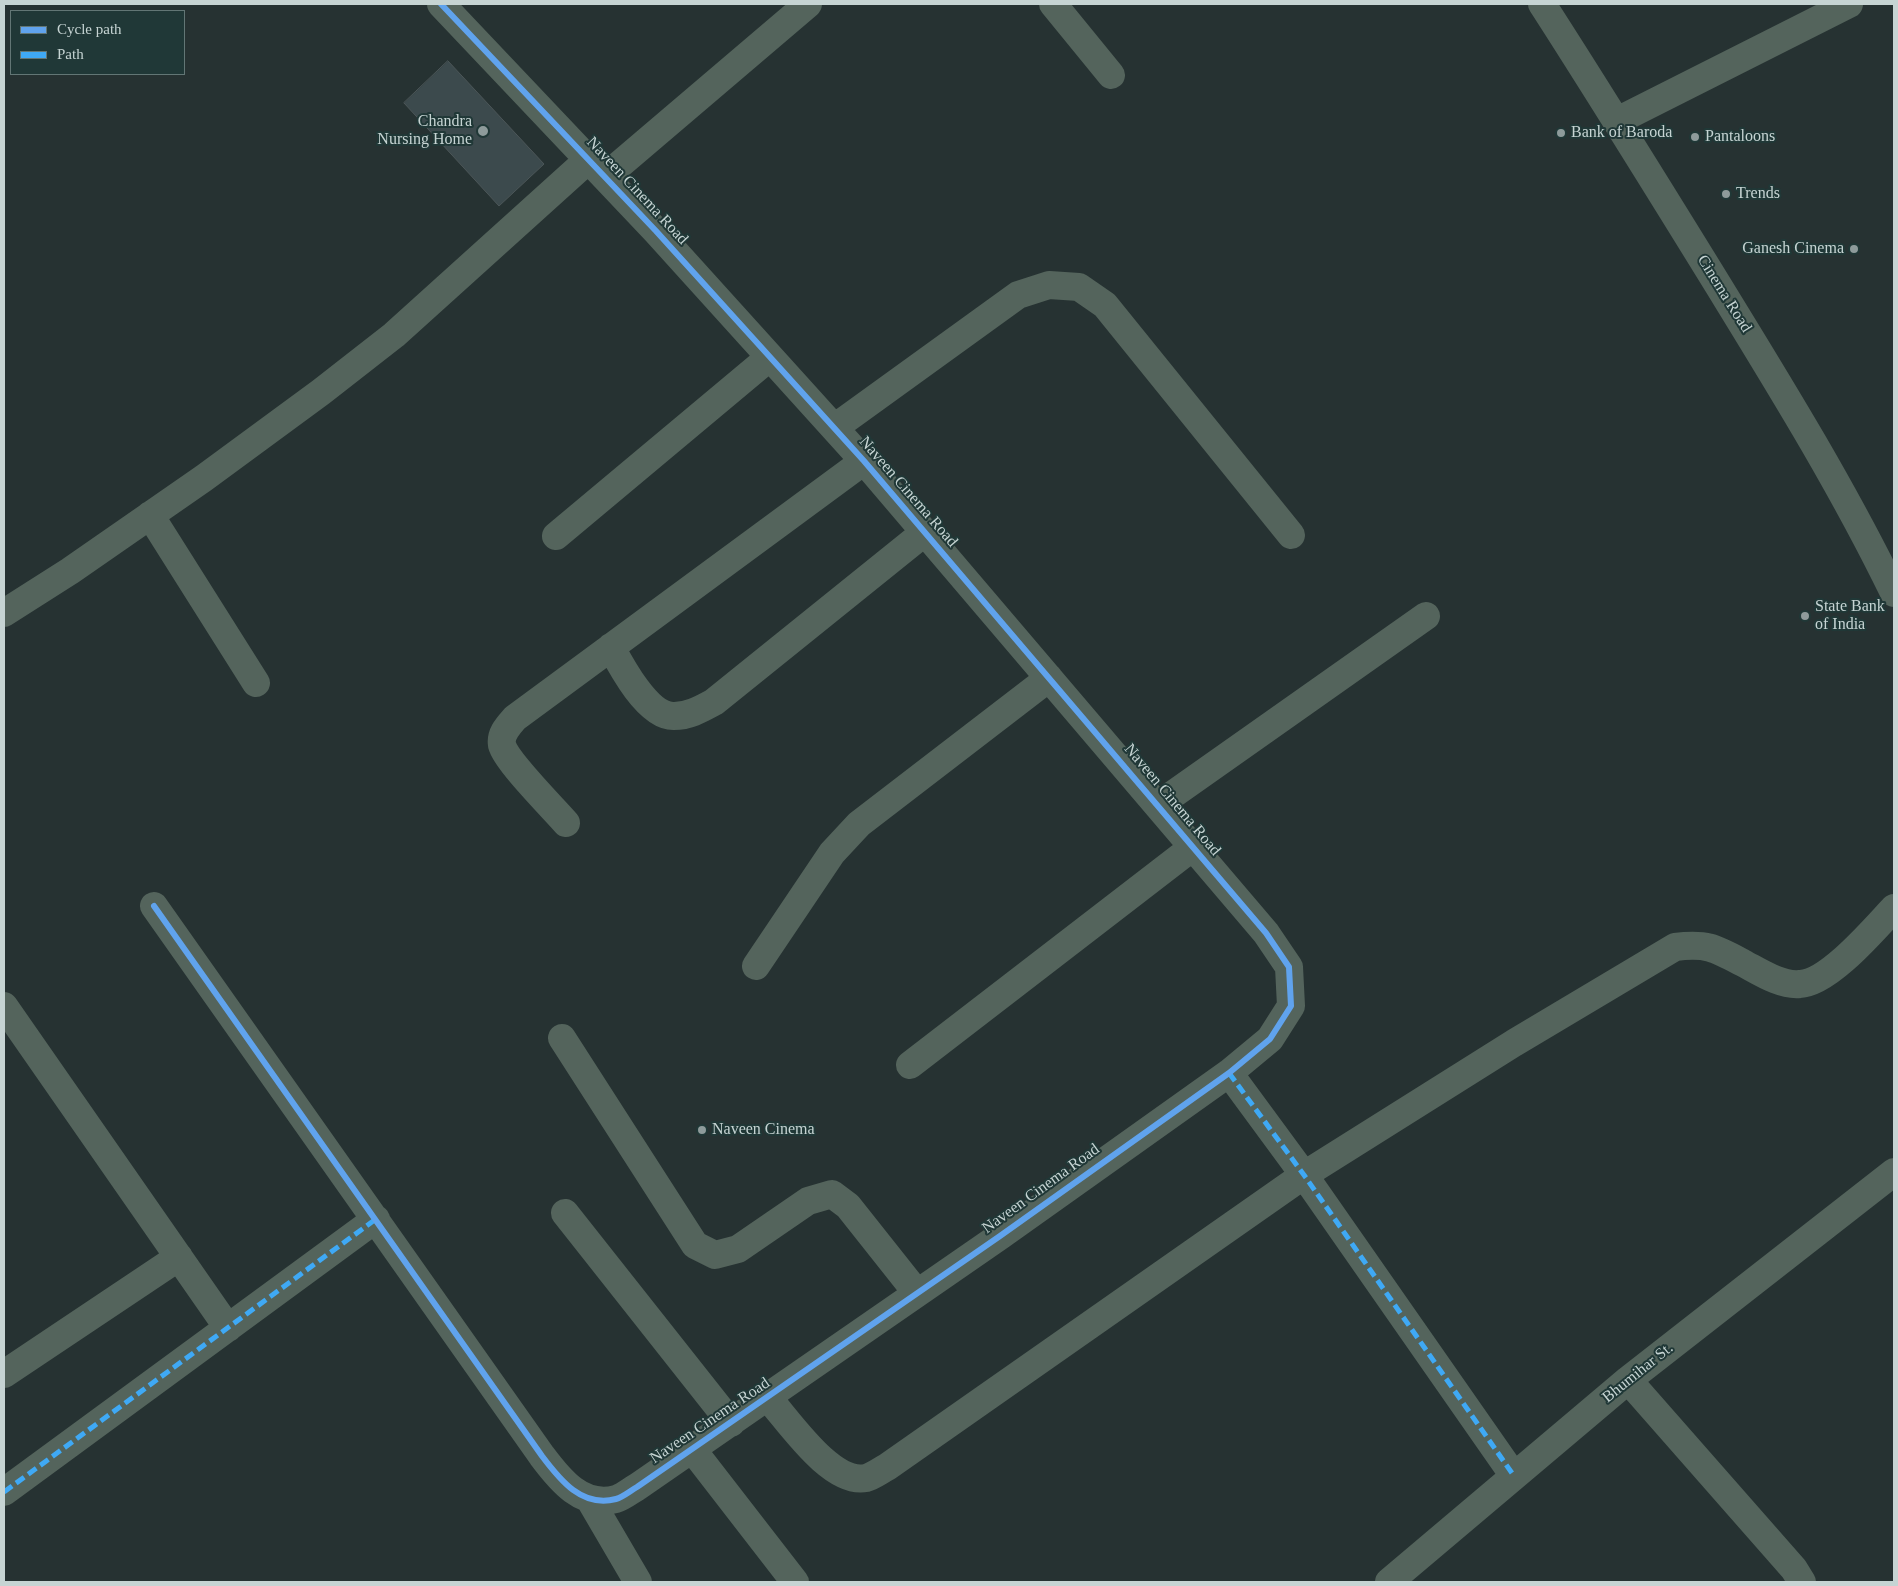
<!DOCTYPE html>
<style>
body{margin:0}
#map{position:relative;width:1898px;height:1586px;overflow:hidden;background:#263232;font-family:"Times New Roman",serif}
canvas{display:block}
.frame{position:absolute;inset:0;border:5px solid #c6d4d3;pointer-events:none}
.legend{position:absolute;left:10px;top:10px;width:175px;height:65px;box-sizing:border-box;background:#203837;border:1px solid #627675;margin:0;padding:6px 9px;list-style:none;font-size:15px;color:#c6d4d3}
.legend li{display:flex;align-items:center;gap:10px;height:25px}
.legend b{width:25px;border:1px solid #627675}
</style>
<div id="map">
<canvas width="1898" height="1586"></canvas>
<div class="frame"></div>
<ul class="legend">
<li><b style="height:6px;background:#60a3ed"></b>Cycle path</li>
<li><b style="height:6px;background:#3fa9f5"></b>Path</li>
</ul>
</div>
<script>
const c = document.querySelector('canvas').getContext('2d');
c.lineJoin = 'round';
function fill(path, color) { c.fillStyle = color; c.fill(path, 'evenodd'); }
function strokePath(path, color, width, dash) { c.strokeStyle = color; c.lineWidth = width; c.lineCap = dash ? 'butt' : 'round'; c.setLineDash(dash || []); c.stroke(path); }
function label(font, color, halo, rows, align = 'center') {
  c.font = font + ' "Times New Roman",serif'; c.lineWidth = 4; c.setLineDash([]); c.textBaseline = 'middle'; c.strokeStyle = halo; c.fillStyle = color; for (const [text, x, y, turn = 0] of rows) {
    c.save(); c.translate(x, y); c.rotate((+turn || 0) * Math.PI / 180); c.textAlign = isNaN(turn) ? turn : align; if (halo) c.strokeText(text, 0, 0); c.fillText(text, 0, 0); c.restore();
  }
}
const building = new Path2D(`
 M448 61 544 164 499 206 404 103Z`);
fill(building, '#3c4a4d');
strokePath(building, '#4c5658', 1);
strokePath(new Path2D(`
 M1053 4 1111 75
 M1542 4C1602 97 1660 191 1718 285 1780 386 1842 486 1894 593
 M1617 121 1849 4
 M605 177 808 4
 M834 428 1018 295 1049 285 1079 287 1105 305 1291 535
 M150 515 256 683
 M556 536 770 357
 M4 613 70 571 204 478 321 392 394 335 589 159
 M611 647C621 666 648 717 674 716 689 716 701 709 714 702L925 532
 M1158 805 1426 616
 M566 823C553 808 506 761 502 745 500 734 508 726 515 718L864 461
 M154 906 542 1456C560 1480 582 1508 616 1499 623 1497 630 1491 637 1487L1000 1236 1229 1073 1270 1039 1291 1006 1289 967 1266 933 864 461 656 231 441 4
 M756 966 832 853 859 824 1049 678
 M4 1006 228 1328
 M562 1038 695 1245 715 1255 738 1249 808 1201 832 1194 848 1206 917 1293
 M910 1065 1193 847
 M1229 1073 1304 1175 1514 1476
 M565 1213 731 1423
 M4 1374 179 1257
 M1628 1380 1794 1569 1802 1582
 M768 1398C789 1421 831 1485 866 1478 873 1476 881 1470 887 1467L1304 1175 1514 1043 1675 947C1707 943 1715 948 1743 963 1760 972 1781 986 1800 984 1829 983 1875 928 1894 908
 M692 1449 795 1582
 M4 1492 376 1219
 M590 1500 638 1582
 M1389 1582 1628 1380 1894 1172`), '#54645c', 28);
strokePath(new Path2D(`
 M1229 1073 1304 1175 1514 1476
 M4 1492 376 1219`), '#3fa9f5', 5, [10, 5]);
strokePath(new Path2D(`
 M154 906 542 1456C560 1480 582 1508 616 1499 623 1497 630 1491 637 1487L1000 1236 1229 1073 1270 1039 1291 1006 1289 967 1266 933 864 461 656 231 441 4`), '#60a3ed', 6);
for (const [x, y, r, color] of [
 [483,131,6,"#8e9b9b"],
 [1561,133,5,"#8e9b9b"],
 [1695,137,5,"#8e9b9b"],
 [1726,194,5,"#8e9b9b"],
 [1854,249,5,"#8e9b9b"],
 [1805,616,5,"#8e9b9b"],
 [702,1130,5,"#8e9b9b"]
]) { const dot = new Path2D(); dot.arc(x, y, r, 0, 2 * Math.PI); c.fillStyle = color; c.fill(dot); strokePath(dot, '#203837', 2); }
label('16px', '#c6d4d3', '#203837', [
 ["Chandra",472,122,"right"],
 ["Nursing Home",472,140,"right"],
 ["Bank of Baroda",1571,133],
 ["Pantaloons",1705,137],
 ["Trends",1736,194],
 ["Ganesh Cinema",1844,249,"right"],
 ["State Bank",1815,607],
 ["of India",1815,625],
 ["Naveen Cinema",712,1130]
], 'left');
label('16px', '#c6d4d3', '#203837', [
 ["Naveen Cinema Road",637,191,47],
 ["Cinema Road",1724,294,58],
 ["Naveen Cinema Road",908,492,49],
 ["Naveen Cinema Road",1172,800,50],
 ["Naveen Cinema Road",1041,1189,-36],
 ["Bhumihar St.",1638,1373,-39],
 ["Naveen Cinema Road",710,1421,-34]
]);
</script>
